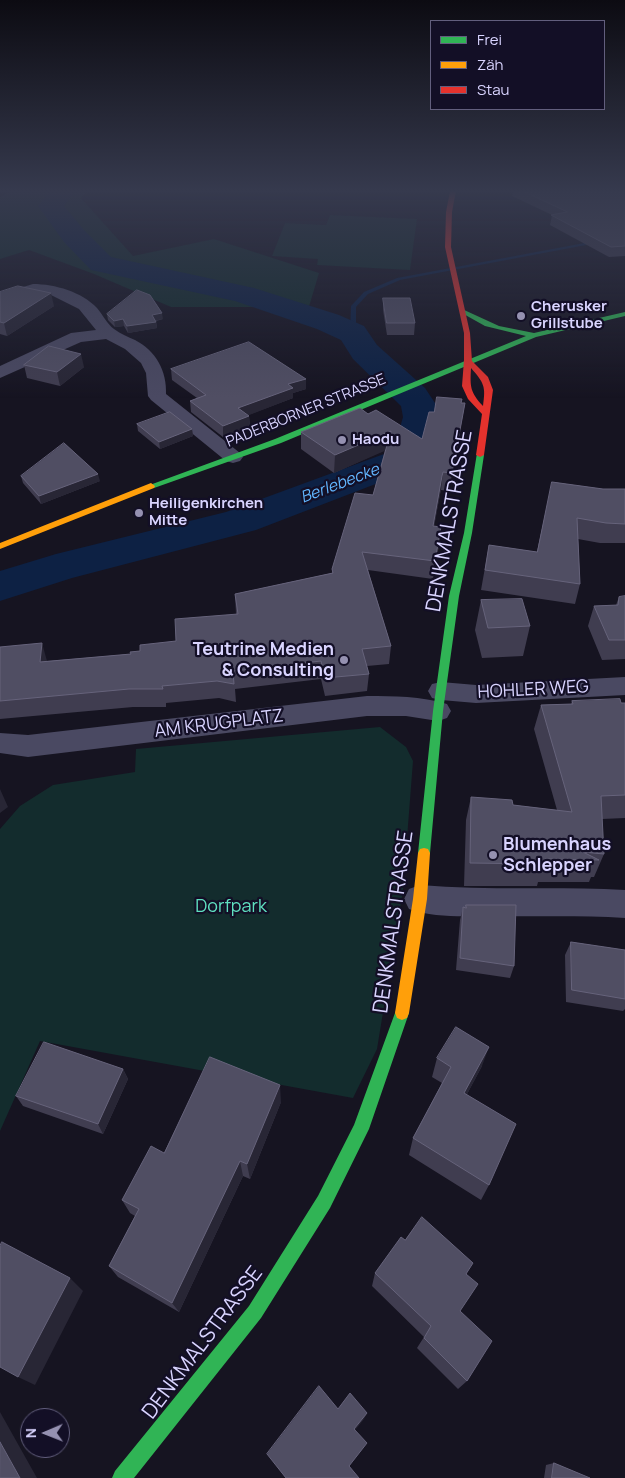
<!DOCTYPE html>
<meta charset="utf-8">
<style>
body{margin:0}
#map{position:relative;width:625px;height:1478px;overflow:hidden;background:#161421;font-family:Manrope,sans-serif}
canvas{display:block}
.legend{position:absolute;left:430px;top:20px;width:175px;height:90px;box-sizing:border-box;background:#130f26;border:1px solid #625e7d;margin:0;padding:6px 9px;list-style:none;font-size:15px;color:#d9d4ff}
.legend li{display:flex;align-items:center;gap:10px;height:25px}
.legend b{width:25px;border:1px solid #625e7d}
.north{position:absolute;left:20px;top:1408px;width:50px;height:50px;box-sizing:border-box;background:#130f26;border:1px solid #625e7d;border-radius:50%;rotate:269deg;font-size:14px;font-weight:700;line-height:20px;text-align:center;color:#d9d4ff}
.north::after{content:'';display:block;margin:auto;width:18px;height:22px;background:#9591b1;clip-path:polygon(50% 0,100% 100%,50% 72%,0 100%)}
</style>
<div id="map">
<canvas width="625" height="1478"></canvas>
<ul class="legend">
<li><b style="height:6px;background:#30b455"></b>Frei</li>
<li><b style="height:6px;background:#ff9f0a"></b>Zäh</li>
<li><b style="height:6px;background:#e5322d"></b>Stau</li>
</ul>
<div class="north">N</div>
</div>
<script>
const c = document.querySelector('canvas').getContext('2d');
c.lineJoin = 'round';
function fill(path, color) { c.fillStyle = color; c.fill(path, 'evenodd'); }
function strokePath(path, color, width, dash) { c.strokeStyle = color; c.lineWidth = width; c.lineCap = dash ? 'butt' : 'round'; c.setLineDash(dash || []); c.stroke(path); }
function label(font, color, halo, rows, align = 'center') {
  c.font = font + ' Manrope,sans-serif'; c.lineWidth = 4.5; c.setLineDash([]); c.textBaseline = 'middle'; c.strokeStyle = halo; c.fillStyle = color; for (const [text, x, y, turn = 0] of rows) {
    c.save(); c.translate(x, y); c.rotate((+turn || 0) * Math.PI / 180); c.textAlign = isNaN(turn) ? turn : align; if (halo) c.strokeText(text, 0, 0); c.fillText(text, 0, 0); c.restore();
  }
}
fill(new Path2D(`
 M12 191H87L81 198 133 256 214 239 319 273 305 320 273 307H171L94 274 29 250 0 259V197Z
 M330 215 417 219 410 270 317 265 318 259 272 256 285 223 326 225Z
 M380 727 406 747 413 761 403 890 377 1049 353 1098 40 1041 0 1131V829L20 806 53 785 135 772 136 749Z`), '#132c2d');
fill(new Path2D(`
 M595 241 597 243 400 280 368 294 356 307V333L353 335 350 333 351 306 364 292 397 278Z`), '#0d2144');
fill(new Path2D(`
 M50 191H75L64 206 84 230 111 257 254 288 339 315 364 326 377 345 425 388 437 406 439 417 433 446 412 470 256 530 72 578 0 601V571L56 554 226 512 384 454 396 442 403 417 401 406 353 359 341 340 317 329 235 301 91 270 64 242 38 206Z`), '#0d2144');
fill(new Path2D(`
 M33 284C55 284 82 292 97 308 103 315 107 324 114 329 121 334 128 337 135 340 156 351 167 371 166 394L240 453 243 457 240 461 233 463 226 461 151 400 148 396 146 373 141 363 125 349 106 339 81 342 0 378V366L71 333 96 330 79 309 51 295 29 294 0 304V294Z
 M625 677V695L476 703 441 700 432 698 428 691 432 684 441 682 476 685Z
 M367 696C394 696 421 696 447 704L451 711 447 718 438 721 406 716H367L28 757 0 753V733L28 735Z
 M420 885C488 891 557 886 625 890V918C580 915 535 917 489 916 463 916 434 918 409 909L404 899 409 889Z`), '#4a4962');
fill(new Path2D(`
 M462 309 499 326 534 333 625 312V316L536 337 281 443 154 488H148L147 486 275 439 526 336 485 326 460 312V310Z
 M477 453 484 455 472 533 459 596 443 711 430 853 428 857 424 858 420 857 418 853 433 711 449 596 464 533Z
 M402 1006 407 1008 409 1013 369 1129 330 1208 261 1318 134 1478H112L115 1471 249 1306 318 1196 354 1125 395 1013 397 1008Z`), '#30b455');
fill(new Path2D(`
 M151 483 155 486 154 488 0 549V543Z
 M424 848 428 849 430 853 427 899 409 1013 407 1018 402 1020 397 1018 395 1013 413 899 418 853 420 849Z`), '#ff9f0a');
fill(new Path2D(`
 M450 191H456L452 212 451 247 470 333 472 361 488 377 493 390 484 455 480 457 476 455 482 414 468 399 462 386 464 360V333L445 247 446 212ZM471 368C484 383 486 386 483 406 470 392 470 387 471 368Z`), '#e5322d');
fill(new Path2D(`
 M513 191H625V256L609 257 550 225 552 215 512 196Z
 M0 292 54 306 7 336 0 334Z
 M383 298 415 323 414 335H387L383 310Z
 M107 314 163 319 156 321 157 328 128 333 124 326 115 327 108 320Z
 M24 365 84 367 60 386 27 378Z
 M171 369 306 379V389L293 393V398L248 415 249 416 250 427 223 437 191 412 190 401 197 398 172 380Z
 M462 399 461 403H465L462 420 449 491 441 490 440 494 434 526 439 545 433 579 368 570 391 646 389 664 367 666 369 674 367 691 325 696 321 679 235 689 236 702 219 698 166 703V707H133L0 719V647L47 661 131 654 176 641 236 614 235 594 332 573V569L373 495 385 450 334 473 301 449V432L368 414 422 439 434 412Z
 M137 424 192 429 193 436 160 449 138 431Z
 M21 476 100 481 41 504 23 483Z
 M552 482 603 489H625V543H600L578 539 580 584 575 604 481 590 489 545 537 552Z
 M625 596V659L602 660 588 626 594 606 616 605 619 597Z
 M481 600 530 626 523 656 482 658 475 630Z
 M572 701 625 703V818L602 819 604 854 594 877H591L589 882H538L537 886H464L466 820 471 797 513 805 557 810 534 729 541 705 571 704Z
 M466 905 514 966 510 978 456 970 460 920 463 907H466Z
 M571 942 625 950V1009L623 1011 566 1002 565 955Z
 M437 1058 482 1066 467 1094 489 1185 481 1200 409 1155 413 1138 442 1083 432 1077Z
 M123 1069 128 1079 103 1134 23 1106 16 1096Z
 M281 1102 250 1179 243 1176 179 1312 118 1277 109 1266 135 1216 130 1213 122 1200 164 1153Z
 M405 1240 466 1274 460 1311 467 1381 458 1389 417 1348 424 1337 372 1286 375 1273Z
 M554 1463 590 1478H544L546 1465Z`), '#403d50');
fill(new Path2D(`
 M51 293 54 306 7 336 4 323Z
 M162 313 163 319 153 321 152 315Z
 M123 319 124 326 115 327 114 321Z
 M156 322 157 328 128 333 127 326Z
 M81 354 84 367 60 386 57 372Z
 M306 379V389L293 393V398L239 419 238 408 288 384Z
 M465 403 462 420 449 491 452 473Z
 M249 416 250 427 223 437V426Z
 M192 429 193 436 160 449 159 442Z
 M391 431 389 449 334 473 335 455Z
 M443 472 441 490 440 494 431 544 433 526 442 476Z
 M98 474 100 481 41 504 39 496Z
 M441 527 439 545 433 579 435 561Z
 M42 643 47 661 40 662Z
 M0 789 8 807 0 813Z
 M489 1047 482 1066 458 1111 464 1093Z
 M123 1069 128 1079 103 1134 98 1124Z
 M280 1085 281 1102 250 1179 247 1164Z
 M240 1161 243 1176 179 1312 172 1303Z
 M70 1278 83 1291 35 1385 18 1377Z
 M0 1412 37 1478H20L0 1442Z
 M367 1413 364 1419 352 1434 354 1429Z`), '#282635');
const building = new Path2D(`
 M523 191H625V246L611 247 551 215 567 212Z
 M18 286 51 293 4 323 0 322V292Z
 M137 290 150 295 162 313 152 315 156 322 127 326 123 319 114 321 107 314Z
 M383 298H410L415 323H387Z
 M249 342 306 379 288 384 293 388 238 408 249 416 223 426 190 401 206 395 171 369Z
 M49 346 81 354 57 372 24 365Z
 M437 397 462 399 461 403H465L452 473 443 472 442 476 433 526 441 527 435 561 362 552 391 646 362 649 369 674 325 678 321 661 233 671 234 684 217 681 162 686 163 689H129L0 701V647L42 643 40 662 131 654 130 652 140 651V645L176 641 175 619 238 614 235 594 333 573 332 569 355 493 373 495 391 431 335 455 301 432 360 408 368 414 376 410 422 439 429 412H434Z
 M170 412 192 429 159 442 137 424Z
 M64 443 98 474 39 496 21 476Z
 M552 482 603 489H625V524L606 523 577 518 580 584 485 570 489 545 537 552Z
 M625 596V640H609L594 606 618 605 619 597Z
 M522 599 530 626 488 628 481 600Z
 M620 699 621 703H625V795L601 796 604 854 583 852 599 860 545 859V864L470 863 471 797 512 800 513 805 572 812 541 705 573 704 572 701Z
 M466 905H516L514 966 460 958 463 907 466 908Z
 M571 942 625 950V999L572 990Z
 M456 1027 489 1047 464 1093 516 1124 489 1185 413 1138 451 1067 437 1058Z
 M44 1042 123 1069 98 1124 16 1096Z
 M210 1057 280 1085 247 1164 240 1161 172 1303 109 1266 139 1209 122 1200 151 1146 164 1153Z
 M422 1217 473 1263 466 1274 478 1284 460 1311 492 1341 467 1381 424 1338 431 1326 375 1273 401 1237 405 1240Z
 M2 1242 70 1278 18 1377 0 1367V1246Z
 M319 1386 338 1409 350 1393 367 1413 354 1429 367 1443 349 1466 359 1478H286L267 1454Z
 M0 1442 20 1478H0Z
 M554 1463 590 1478H552Z`);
fill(building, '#504e63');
strokePath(building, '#66637b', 1);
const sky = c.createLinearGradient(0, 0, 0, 398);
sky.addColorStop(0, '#0c0b12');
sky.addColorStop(0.48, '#363a4e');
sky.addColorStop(1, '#363a4e00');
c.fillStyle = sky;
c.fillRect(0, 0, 625, 398);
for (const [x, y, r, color] of [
 [521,316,5,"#9591b1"],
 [342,440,5,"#9591b1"],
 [139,513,5,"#9591b1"],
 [344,660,5,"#9591b1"],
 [493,855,5,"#9591b1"]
]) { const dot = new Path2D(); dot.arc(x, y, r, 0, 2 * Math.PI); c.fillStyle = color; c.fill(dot); strokePath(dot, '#130f26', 2); }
label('bold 15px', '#d9d4ff', '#130f26', [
 ["Cherusker",531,307],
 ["Grillstube",531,324],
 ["Haodu",352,440],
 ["Heiligenkirchen",149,504],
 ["Mitte",149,521]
], 'left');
label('15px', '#d9d4ff', '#130f26', [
 ["PADERBORNER STRASSE",306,411,-22]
]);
label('italic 16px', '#62b6ff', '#130f26', [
 ["Berlebecke",340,484,-21]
]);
label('bold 18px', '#d9d4ff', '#130f26', [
 ["Teutrine Medien",334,650],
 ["& Consulting",334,671],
 ["Blumenhaus",503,845,"left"],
 ["Schlepper",503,866,"left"]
], 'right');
label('18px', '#d9d4ff', '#130f26', [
 ["HOHLER WEG",533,690,-3],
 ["AM KRUGPLATZ",219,724,-7]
]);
label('18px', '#5fe0c0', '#130f26', [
 ["Dorfpark",231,907]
]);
label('21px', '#d9d4ff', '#130f26', [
 ["DENKMALSTRASSE",450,521,-80],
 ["DENKMALSTRASSE",394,922,-82],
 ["DENKMALSTRASSE",203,1343,-53]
]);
</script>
